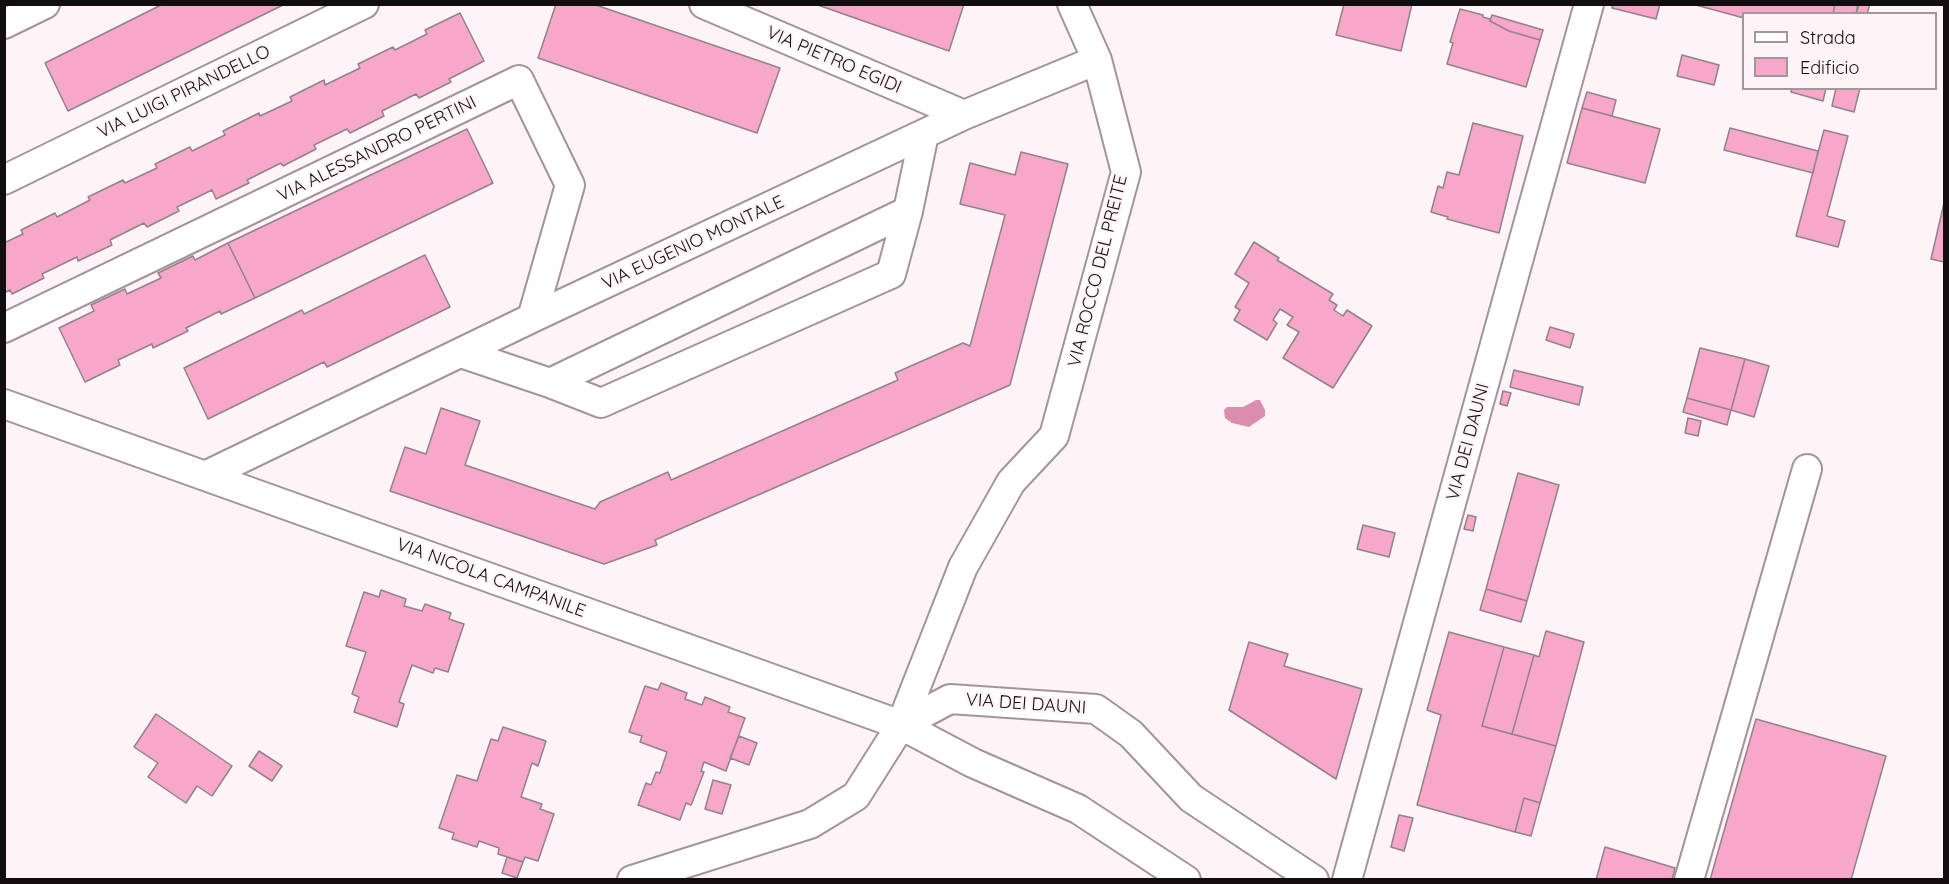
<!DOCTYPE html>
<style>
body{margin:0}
#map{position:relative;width:1949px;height:884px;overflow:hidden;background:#fef3f7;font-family:Quicksand,sans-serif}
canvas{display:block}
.frame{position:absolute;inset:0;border:6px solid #120d0f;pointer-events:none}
.legend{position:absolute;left:1742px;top:12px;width:195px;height:78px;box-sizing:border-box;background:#fef3f7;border:2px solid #a0979a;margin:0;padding:8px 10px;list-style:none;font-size:18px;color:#120d0f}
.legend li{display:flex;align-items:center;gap:12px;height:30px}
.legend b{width:30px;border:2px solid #a0979a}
</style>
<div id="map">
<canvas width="1949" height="884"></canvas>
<div class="frame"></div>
<ul class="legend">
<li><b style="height:8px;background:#fff"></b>Strada</li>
<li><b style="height:16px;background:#f7a7c9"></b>Edificio</li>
</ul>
</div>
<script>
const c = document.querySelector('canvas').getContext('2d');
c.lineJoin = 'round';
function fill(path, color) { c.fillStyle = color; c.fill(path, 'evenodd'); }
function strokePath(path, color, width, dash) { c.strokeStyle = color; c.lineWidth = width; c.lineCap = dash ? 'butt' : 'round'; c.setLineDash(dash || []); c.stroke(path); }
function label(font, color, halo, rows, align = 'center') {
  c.font = font + ' Quicksand,sans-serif'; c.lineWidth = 4.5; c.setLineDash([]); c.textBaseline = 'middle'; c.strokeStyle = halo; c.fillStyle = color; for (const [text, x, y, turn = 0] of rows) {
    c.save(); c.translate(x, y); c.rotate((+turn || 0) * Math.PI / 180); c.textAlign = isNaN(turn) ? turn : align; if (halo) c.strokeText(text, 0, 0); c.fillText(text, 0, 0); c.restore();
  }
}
fill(new Path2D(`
 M1256 400H1260L1265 410V416L1249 427 1232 423 1225 418 1224 410 1227 407H1243Z`), '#db8daf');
const building = new Path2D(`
 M163 4H285L68 111 45 63Z
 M556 4H593L780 68 757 133 538 58Z
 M815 4H964L949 51Z
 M1344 4H1412L1401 51 1336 35Z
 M1613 4H1660L1656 19 1612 8Z
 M1692 4H1835L1833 14H1744V18Z
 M1835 4H1858L1856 14H1833Z
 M1859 4H1870L1867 14H1856Z
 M1460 9 1483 15V17L1490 19V21L1509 31 1540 40 1526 87 1447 64 1453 43 1450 42Z
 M460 13 484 61 449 79 451 82 419 98 416 94 382 111 384 116 350 133 347 129 314 145 316 149 283 166 281 163 247 180 249 183 216 199 212 190 177 207 179 211 147 227 144 223 110 240 112 245 78 261 77 257 42 274 44 278 12 294 10 290 4 293V243L23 234 21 230 55 213 57 217 90 200 88 197 123 180 125 183 157 168 155 164 190 147 192 151 225 135 223 131 259 113 260 116 292 101 290 97 324 80 325 85 360 68 358 64 393 47 395 50 427 34 425 30Z
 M1492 15 1543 30 1540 40 1509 31 1490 21Z
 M1682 55 1719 65 1714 85 1677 76Z
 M1792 88H1826L1823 101 1791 92Z
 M1836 88H1860L1854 112 1832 106Z
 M1587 92 1616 100 1612 116 1582 108Z
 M1582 108 1660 129 1645 183 1567 163Z
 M1473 123 1523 136 1499 233 1447 219 1448 217 1431 212 1438 186 1443 188 1447 172 1459 175Z
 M1730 128 1818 151 1813 173 1724 150Z
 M467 129 493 183 255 298 228 243Z
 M1824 130 1848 136 1827 216 1845 221 1838 247 1796 236Z
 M1021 152 1068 164 1010 385 655 540 657 545 604 564 390 491 405 447 426 454 441 408 480 421 465 465 595 509 600 502 668 472 671 480 898 380 895 373 963 343 970 346 1005 215 960 204 970 163 1015 175Z
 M1944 203V262L1931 259Z
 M1254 242 1279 258 1277 260 1333 294 1329 300 1337 305 1334 310 1343 316 1347 310 1372 326 1333 388 1283 358 1299 332 1287 325 1293 317 1280 309 1273 320 1277 323 1267 340 1234 320 1240 310 1235 307 1249 283 1235 274Z
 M228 243 255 298 221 314 220 311 186 328 188 331 153 348 152 344 118 360 120 365 85 382 59 328 94 311 91 305 125 289 127 294 161 278 158 273 193 256 195 260Z
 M425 255 450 307 327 367 324 362 208 419 184 368 302 310 304 314Z
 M1550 327 1574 334 1570 348 1546 340Z
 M1700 348 1745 359 1731 410 1687 398Z
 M1745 359 1769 366 1754 417 1731 410Z
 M1514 370 1583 387 1579 405 1510 387Z
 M1503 391 1511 393 1507 406 1500 404Z
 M1687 398 1731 410 1727 425 1683 412Z
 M1688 418 1701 421 1698 436 1685 433Z
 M1518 473 1559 485 1527 601 1486 589Z
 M1468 515 1476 517 1473 531 1464 529Z
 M1363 525 1395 533 1389 557 1357 549Z
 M1486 589 1527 601 1521 622 1480 610Z
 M381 590 406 599 404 606 422 611 425 604 451 613 449 619 464 624 448 672 435 668 433 673 412 665 399 702 404 704 397 727 354 712 359 697 352 694 366 652 346 646 364 592 379 597Z
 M1546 631 1584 642 1556 746 1512 734 1534 655 1539 657Z
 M1449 632 1504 647 1482 726 1556 746 1540 803 1524 798 1515 832 1417 805 1441 715 1427 710Z
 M1249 642 1288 654 1284 666 1362 689 1336 779 1229 710Z
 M1504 647 1534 655 1512 734 1482 726Z
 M661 683 687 693 685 699 702 705 705 697 730 707 728 712 745 718 726 771 704 762 701 771 704 772 692 803 691 805 686 803 680 820 638 805 646 783 651 785 656 772 660 773 667 752 640 742 642 736 629 732 645 686 658 690Z
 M156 714 232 766 212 796 197 786 186 803 148 777 158 763 134 747Z
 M1756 719 1886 756 1851 880H1710Z
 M503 727 546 741 538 766 532 763 521 797 542 804 540 809 554 814 538 861 525 857 523 862 498 854 499 848 479 841 477 847 452 839 454 833 439 828 457 775 477 781 491 739 498 741Z
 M739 736 757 743 749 765 730 758Z
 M259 751 282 766 272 781 249 766Z
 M713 780 731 785 722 814 705 809Z
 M1524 798 1540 803 1531 836 1515 832Z
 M1399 815 1413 818 1404 851 1391 847Z
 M1605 847 1675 868 1672 880H1596Z
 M507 857 523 862 517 878 502 873Z`);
fill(building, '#f7a7c9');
strokePath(building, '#928289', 1.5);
const minor = new Path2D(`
 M704 4 964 115
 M4 24 45 4
 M4 180 364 4
 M4 328 519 80 570 185 532 318
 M461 353 550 383 601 403 891 274 908 211 924 134
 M550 383 908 211
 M4 404 901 725 973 763 1078 809 1186 880
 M207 475 532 318 964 115 1097 60
 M901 725 950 699 1096 709 1131 734 1191 798 1314 880
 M632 880 810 824 856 796 901 725 963 567 1011 482 1054 436 1126 172 1097 60 1072 4
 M1347 880 1589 4
 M1689 880 1807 469`);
strokePath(minor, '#a4949a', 32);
strokePath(minor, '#fff', 28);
label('18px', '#120d0f', '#fef3f7', [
 ["VIA PIETRO EGIDI",834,60,23],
 ["VIA LUIGI PIRANDELLO",184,92,-26],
 ["VIA ALESSANDRO PERTINI",377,149,-26],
 ["VIA EUGENIO MONTALE",693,243,-25],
 ["VIA ROCCO DEL PREITE",1098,271,-76],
 ["VIA DEI DAUNI",1468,442,-75],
 ["VIA NICOLA CAMPANILE",491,578,20],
 ["VIA DEI DAUNI",1026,704,4]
]);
</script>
